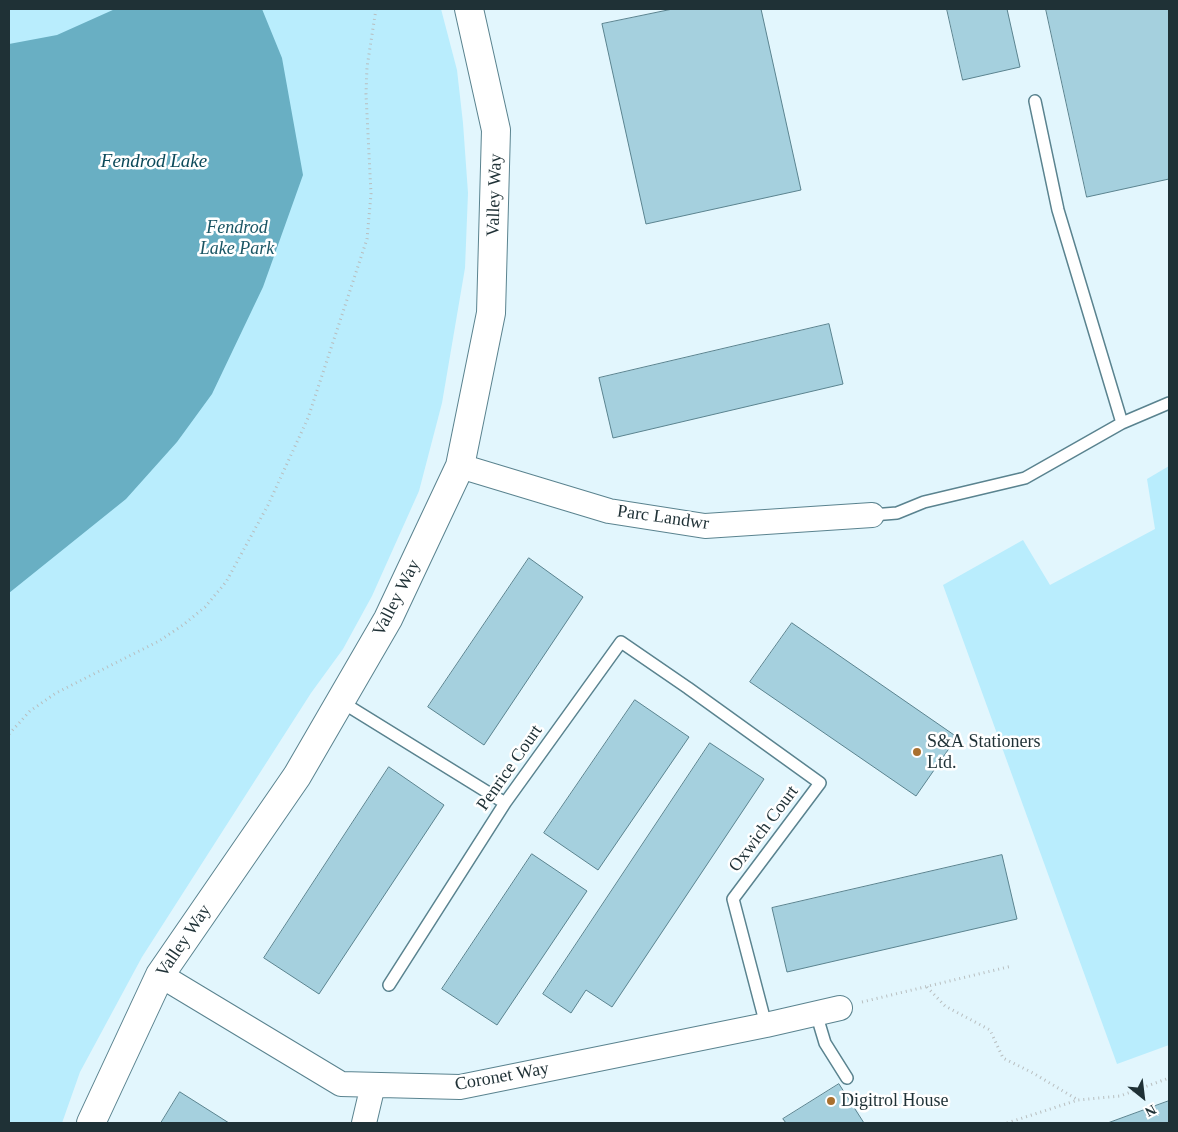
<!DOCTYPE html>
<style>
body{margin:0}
#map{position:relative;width:1178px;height:1132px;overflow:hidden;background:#fbfbfb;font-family:Georgia,serif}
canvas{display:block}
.frame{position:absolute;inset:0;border:10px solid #1f3136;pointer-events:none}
.north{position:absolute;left:1118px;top:1072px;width:50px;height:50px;-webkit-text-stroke:4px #fff;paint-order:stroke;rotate:151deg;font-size:14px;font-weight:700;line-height:20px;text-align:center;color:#1f3136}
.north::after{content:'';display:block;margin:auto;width:18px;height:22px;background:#1f3136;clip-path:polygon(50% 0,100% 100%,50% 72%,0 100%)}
</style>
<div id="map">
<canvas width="1178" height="1132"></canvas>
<div class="frame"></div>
<div class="north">N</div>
</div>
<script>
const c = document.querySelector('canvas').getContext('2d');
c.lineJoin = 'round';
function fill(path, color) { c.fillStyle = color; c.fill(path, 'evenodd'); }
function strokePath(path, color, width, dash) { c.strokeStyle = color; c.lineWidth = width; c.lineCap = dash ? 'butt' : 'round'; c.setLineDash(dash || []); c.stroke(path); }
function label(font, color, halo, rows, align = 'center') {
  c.font = font + ' Georgia,serif'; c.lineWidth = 5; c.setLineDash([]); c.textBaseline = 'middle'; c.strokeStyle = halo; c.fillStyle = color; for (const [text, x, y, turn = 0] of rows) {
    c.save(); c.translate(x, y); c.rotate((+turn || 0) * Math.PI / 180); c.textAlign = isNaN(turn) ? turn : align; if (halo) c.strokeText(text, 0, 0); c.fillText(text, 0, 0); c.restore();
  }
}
fill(new Path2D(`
 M262 9H1169V1123H9Z`), '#e2f6fd');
fill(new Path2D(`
 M9 9H441L457 70 463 123 468 193 465 268 442 403 419 491 372 596 343 649 311 693 142 957 80 1072 62 1123H9Z
 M1169 466V1045L1117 1064 943 585 1023 540 1050 585 1155 529 1147 479Z`), '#b9edfd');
fill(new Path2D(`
 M115 9H262L282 58 303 175 263 287 212 394 177 442 126 499 9 593V44L57 35Z`), '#69afc3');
const building = new Path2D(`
 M673 9H761L801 190 646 224 602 24Z
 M947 9H1007L1020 67 963 80Z
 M1046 9H1169V179L1087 197Z
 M829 324 843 384 613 438 599 378Z
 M529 558 583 597 484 745 428 707Z
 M792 623 957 737 916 796 750 682Z
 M635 700 689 737 598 870 544 833Z
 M710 743 764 779 612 1007 586 990 571 1013 543 994Z
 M389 767 444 805 319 994 264 958Z
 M532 854 587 891 497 1025 442 989Z
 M1002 855 1017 919 787 972 772 908Z
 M839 1084 864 1123H786L783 1119Z
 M180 1092 229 1123H161Z
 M1169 1101V1123H1108Z`);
fill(building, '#a5d0de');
strokePath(building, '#5b8490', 1);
const service = new Path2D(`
 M1035 101 1058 210 1122 423
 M872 515 897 513 924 502 1025 478 1122 423 1169 403
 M340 701 505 803
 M389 985 505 803 621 642 688 688 820 783 733 899 766 1025
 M816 1013 825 1043 847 1078`);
const minor = new Path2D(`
 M460 466 609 511 705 526 872 515
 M160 975 341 1084 460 1087 766 1025 840 1008
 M364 1123 373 1085`);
const tertiary = new Path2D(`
 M91 1123 160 975 297 776 388 619 460 466 491 313 496 130 469 9`);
strokePath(service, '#5a838f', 14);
strokePath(minor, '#5a838f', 26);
strokePath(tertiary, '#5a838f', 30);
strokePath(new Path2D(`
 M9 734 30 711 56 693 159 641 183 625 205 607 226 582 268 505 308 418 367 239 371 194 366 94 367 67 376 9
 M927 987 945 1006 990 1030 1003 1058 1033 1073 1078 1100
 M862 1002 1012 966
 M1007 1123 1078 1100 1120 1096 1169 1078`), '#b8bebf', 3, [1, 4]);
strokePath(service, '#fff', 11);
strokePath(minor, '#fff', 24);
strokePath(tertiary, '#fff', 28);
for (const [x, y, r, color] of [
 [917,752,5,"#a9702f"],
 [831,1101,5,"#a9702f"]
]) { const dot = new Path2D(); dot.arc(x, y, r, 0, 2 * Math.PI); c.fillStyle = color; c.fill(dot); strokePath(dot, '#fff', 2); }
label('18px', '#1f3136', '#fff', [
 ["Valley Way",495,195,-88],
 ["Parc Landwr",663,518,8],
 ["Valley Way",397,598,-63],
 ["Penrice Court",510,768,-55],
 ["Oxwich Court",764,829,-53],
 ["Valley Way",184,941,-56],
 ["Coronet Way",502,1077,-10]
]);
label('italic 18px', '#1a5564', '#fff', [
 ["Fendrod",237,228],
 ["Lake Park",237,249]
]);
label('18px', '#1f3136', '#fff', [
 ["S&A Stationers",927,742],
 ["Ltd.",927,763],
 ["Digitrol House",841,1101]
], 'left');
label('italic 19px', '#0c4a5a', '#fff', [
 ["Fendrod Lake",154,162]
]);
</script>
